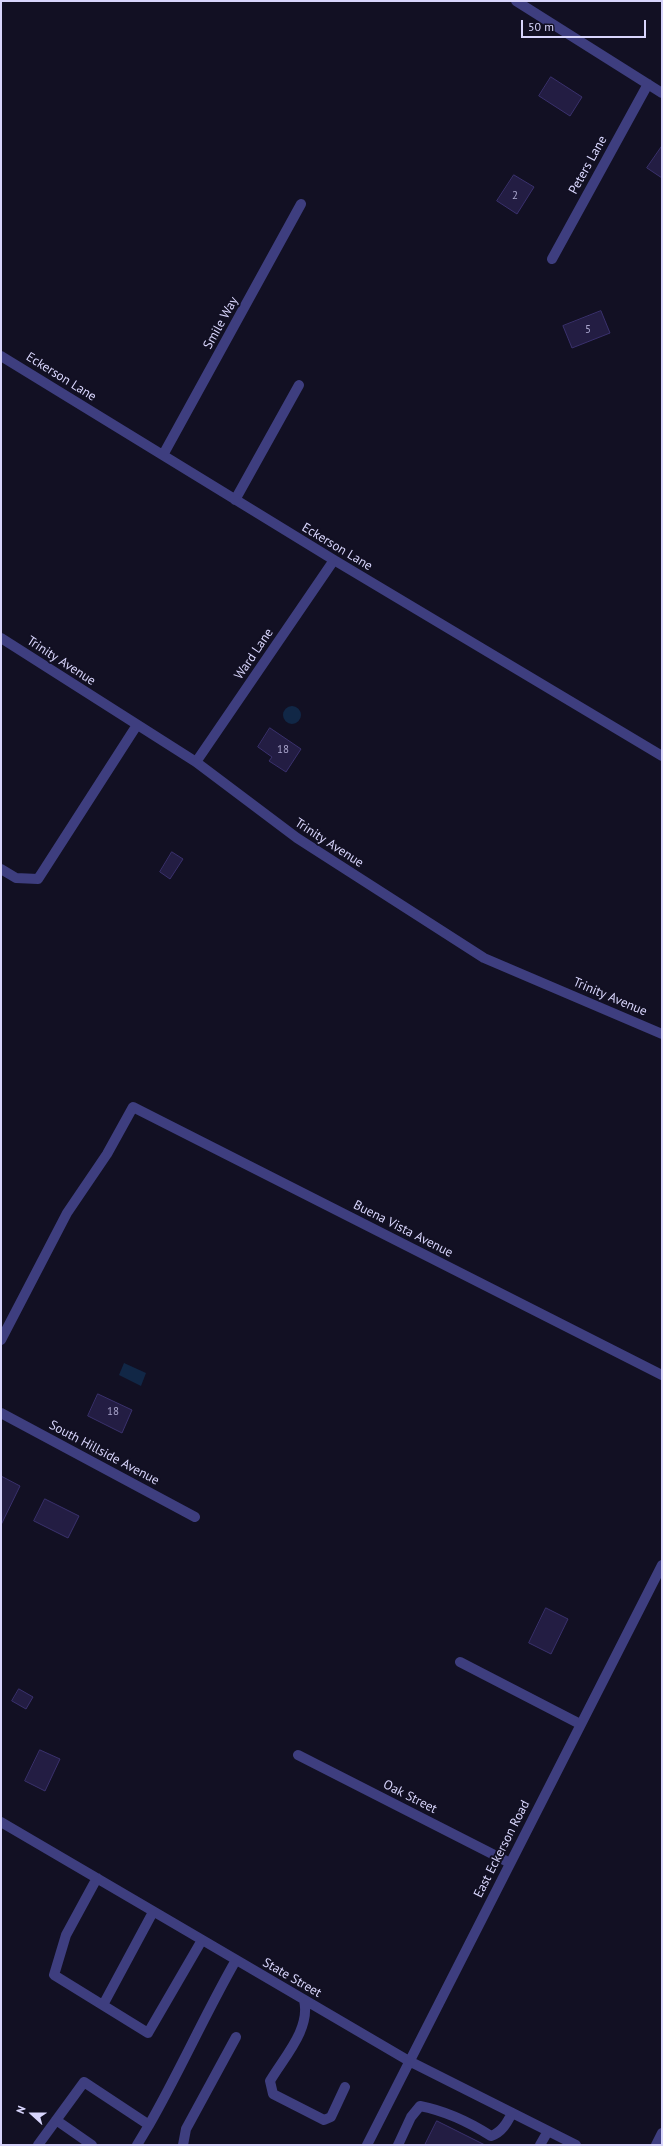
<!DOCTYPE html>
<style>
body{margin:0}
#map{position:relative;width:663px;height:2146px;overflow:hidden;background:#121023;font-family:"PT Sans",sans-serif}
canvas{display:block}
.frame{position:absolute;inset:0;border:2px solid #d8d5fc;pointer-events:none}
.north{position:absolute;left:12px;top:2094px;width:40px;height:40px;-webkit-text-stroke:3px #121023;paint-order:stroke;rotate:291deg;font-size:11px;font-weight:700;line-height:16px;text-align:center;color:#d8d5fc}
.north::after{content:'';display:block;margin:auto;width:14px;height:18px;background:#d8d5fc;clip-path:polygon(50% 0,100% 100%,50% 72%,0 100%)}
.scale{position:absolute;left:521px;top:20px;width:125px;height:18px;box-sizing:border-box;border:2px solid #d8d5fc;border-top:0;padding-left:5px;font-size:12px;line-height:14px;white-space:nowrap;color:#d8d5fc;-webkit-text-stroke:3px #121023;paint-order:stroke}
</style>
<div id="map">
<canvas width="663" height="2146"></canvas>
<div class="frame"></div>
<div class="north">N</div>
<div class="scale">50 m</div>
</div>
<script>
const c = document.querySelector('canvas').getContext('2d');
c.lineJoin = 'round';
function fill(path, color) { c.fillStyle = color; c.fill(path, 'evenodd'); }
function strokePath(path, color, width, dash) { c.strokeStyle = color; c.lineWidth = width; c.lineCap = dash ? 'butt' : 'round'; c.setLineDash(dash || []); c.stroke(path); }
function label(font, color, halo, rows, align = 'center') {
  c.font = font + ' "PT Sans",sans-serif'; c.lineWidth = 4; c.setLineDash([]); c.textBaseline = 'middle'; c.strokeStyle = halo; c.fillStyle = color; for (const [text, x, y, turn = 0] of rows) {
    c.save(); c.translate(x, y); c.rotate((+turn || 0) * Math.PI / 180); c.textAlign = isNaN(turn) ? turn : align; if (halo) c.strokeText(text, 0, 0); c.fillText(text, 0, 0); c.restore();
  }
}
fill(new Path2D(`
 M283 715a9 9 0 1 1 18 0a9 9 0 1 1-18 0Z
 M124 1363 146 1373 141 1386 119 1375Z`), '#112746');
const building = new Path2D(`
 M551 77 582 97 570 116 539 96Z
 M662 146V178L647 168Z
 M514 175 534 187 517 214 497 201Z
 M601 311 610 333 572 348 563 326Z
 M270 728 301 749 286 772 269 761 272 757 258 747Z
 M172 852 183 859 170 879 160 872Z
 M98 1394 132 1410 122 1433 88 1416Z
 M1 1476 20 1486 1 1525Z
 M45 1499 79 1516 68 1538 34 1521Z
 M546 1608 568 1619 551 1654 529 1643Z
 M19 1689 33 1697 26 1709 12 1701Z
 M40 1750 60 1759 45 1791 25 1781Z
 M437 2121 485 2145H425Z`);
fill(building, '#231d43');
strokePath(building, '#3a316d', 1);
strokePath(new Path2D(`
 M516 1 662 93
 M552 259 648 84
 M1 356 334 560 662 756
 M163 455 301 204
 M235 500 299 385
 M1 638 196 762 297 838 484 958 662 1034
 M196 762 334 560
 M1 869 16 878 38 879 137 725
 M1 1340 67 1213 107 1154 133 1107 662 1375
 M1 1413 195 1517
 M460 1662 580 1724
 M298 1755 510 1863
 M1 1822 409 2061 576 2145
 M97 1878 66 1935 54 1975 148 2033 202 1940
 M304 2000C311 2029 284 2057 270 2081L273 2094 324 2120 331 2117 345 2087
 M103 2005 153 1912
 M56 2120 92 2145
 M38 2145 84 2082 149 2125C180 2071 205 2014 236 1960
 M137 2145 149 2125
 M183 2145 186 2129 236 2037
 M367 2145 662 1565
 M398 2145 411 2117 420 2106C446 2111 469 2122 491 2136 502 2132 507 2123 512 2113
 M540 2145 548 2131
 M656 2145 662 2133`), '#3e3e7f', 10);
label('11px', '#aba7ce', null, [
 ["2",515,196],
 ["5",588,330],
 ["18",283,750],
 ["18",113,1412]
]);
label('13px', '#d8d5fc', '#121023', [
 ["Peters Lane",588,165,-61],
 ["Smile Way",221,323,-61],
 ["Eckerson Lane",61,377,32],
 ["Eckerson Lane",337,547,31],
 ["Ward Lane",254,654,-56],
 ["Trinity Avenue",61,661,33],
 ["Trinity Avenue",329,843,33],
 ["Trinity Avenue",610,997,23],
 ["Buena Vista Avenue",403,1229,27],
 ["South Hillside Avenue",104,1453,28],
 ["Oak Street",410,1797,27],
 ["East Eckerson Road",502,1849,-63],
 ["State Street",292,1978,30]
]);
</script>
